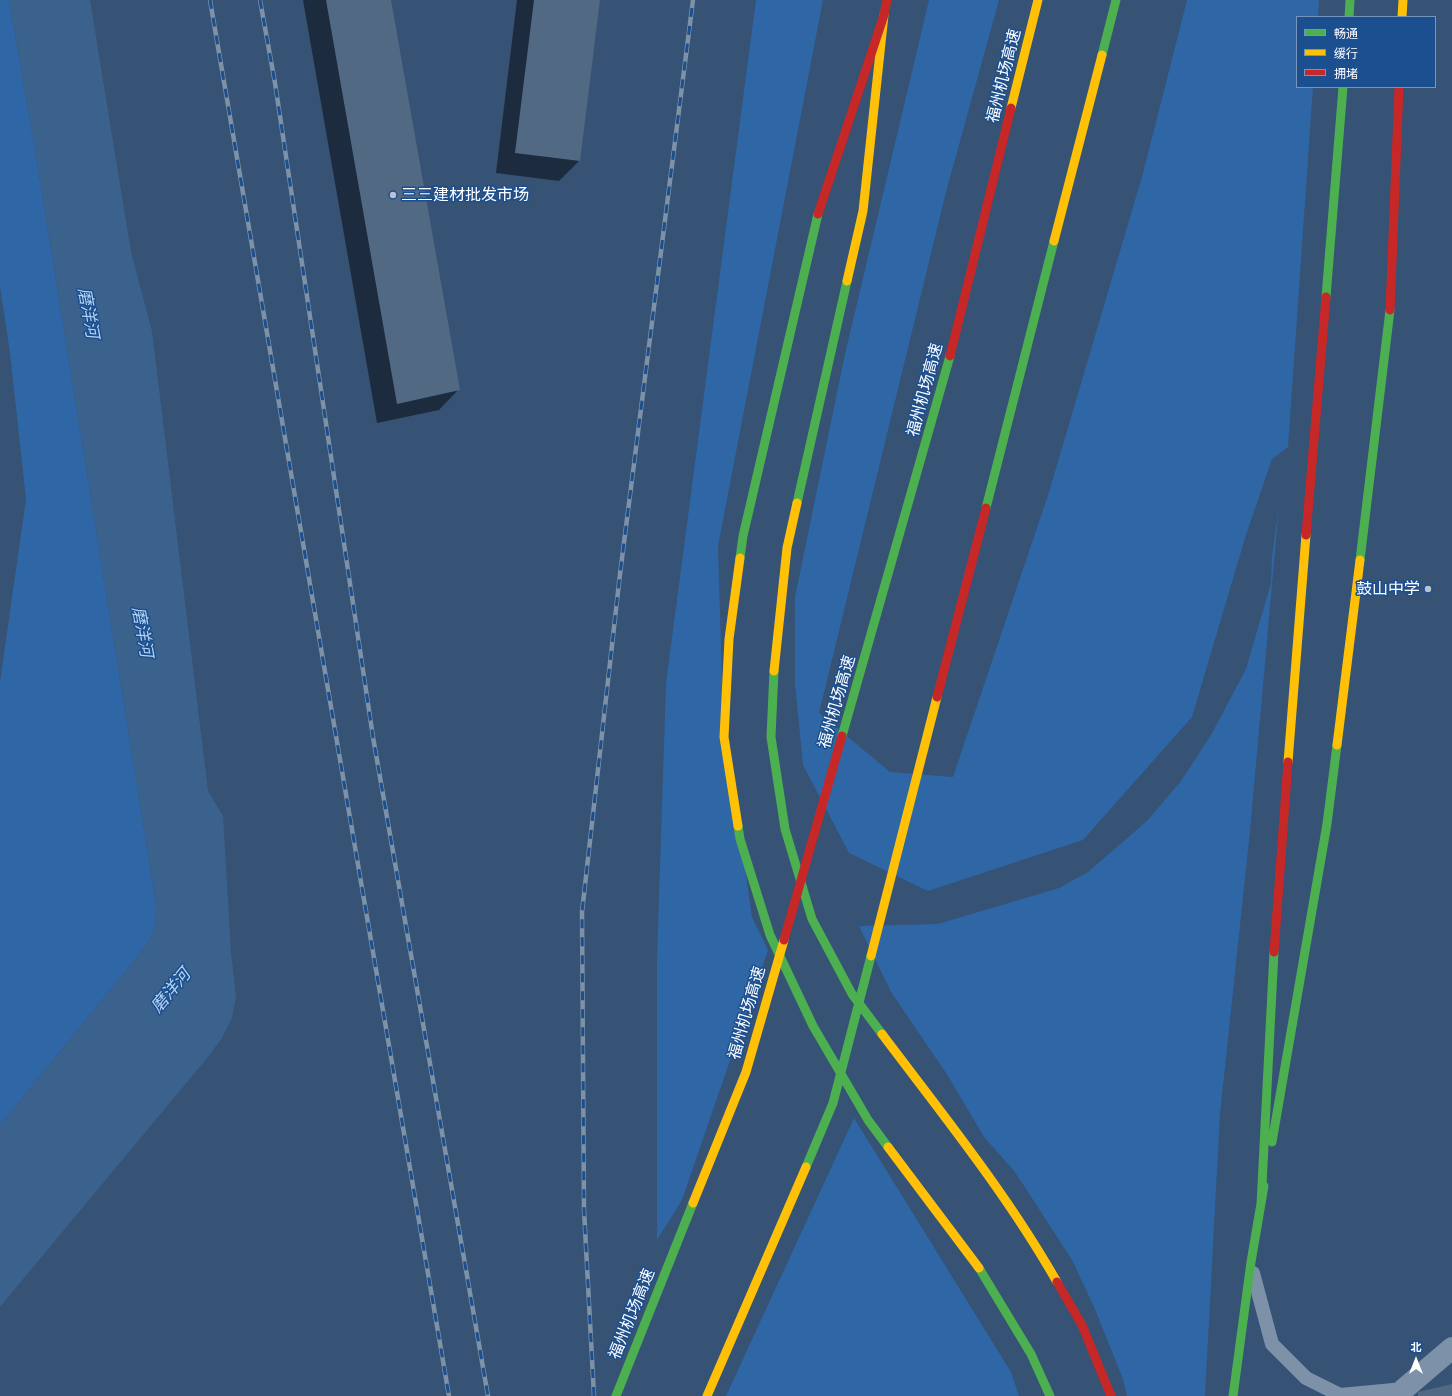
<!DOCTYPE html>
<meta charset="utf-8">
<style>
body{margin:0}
#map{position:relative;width:1452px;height:1396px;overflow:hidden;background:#365274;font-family:"Alegreya Sans","Noto Sans SC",sans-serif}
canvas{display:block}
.legend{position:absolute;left:1296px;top:16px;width:140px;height:72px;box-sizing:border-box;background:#1b4f8f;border:1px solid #7695bc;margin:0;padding:5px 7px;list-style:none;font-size:12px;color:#fff}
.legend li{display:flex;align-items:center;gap:8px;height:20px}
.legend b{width:20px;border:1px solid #7695bc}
.north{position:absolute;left:1396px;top:1340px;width:40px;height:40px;-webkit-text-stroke:3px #1b4f8f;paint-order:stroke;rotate:0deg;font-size:11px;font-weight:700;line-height:16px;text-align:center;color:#fff}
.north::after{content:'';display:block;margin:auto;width:14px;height:18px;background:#fff;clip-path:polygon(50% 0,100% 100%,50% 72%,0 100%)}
</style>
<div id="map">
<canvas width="1452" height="1396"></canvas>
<ul class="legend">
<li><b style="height:5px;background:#4caf50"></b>畅通</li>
<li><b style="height:5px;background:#ffc107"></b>缓行</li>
<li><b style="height:5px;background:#c62828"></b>拥堵</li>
</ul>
<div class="north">北</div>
</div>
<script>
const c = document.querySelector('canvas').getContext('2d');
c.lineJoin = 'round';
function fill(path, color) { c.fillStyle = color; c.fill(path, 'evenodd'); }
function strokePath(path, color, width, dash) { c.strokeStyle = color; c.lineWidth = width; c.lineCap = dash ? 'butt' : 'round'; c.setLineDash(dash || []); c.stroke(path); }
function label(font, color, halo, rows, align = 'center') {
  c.font = font + ' "Alegreya Sans","Noto Sans SC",sans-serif'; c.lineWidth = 3; c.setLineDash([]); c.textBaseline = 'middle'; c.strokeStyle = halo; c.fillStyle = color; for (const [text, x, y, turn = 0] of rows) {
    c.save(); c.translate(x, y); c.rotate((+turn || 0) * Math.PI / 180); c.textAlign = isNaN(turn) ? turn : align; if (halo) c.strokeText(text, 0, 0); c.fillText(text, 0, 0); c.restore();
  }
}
fill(new Path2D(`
 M0 0H9L34 143 156 904C157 926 154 932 142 951L0 1125V682L26 499 10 353 0 287Z
 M756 0H823L718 546 723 711 752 917 768 950 682 1200 657 1240V958L666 683Z
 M929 0H999L946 192 819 713 890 772 953 777 1049 492 1143 173 1187 0H1319L1318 17H1297V87H1313L1288 447 1272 459 1246 535 1192 717 1083 840 928 891 849 853 803 765 795 684V597L845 354Z
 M1279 506 1250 831 1220 1114 1205 1396H1127L1123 1379 1094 1307 1072 1260 1015 1172 984 1137 948 1076 891 992 859 926 938 924 1059 888 1088 872 1147 821 1181 781 1211 735 1246 669 1271 583 1272 556Z
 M854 1118 1011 1372 1019 1396H726Z`), '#2f66a5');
fill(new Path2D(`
 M9 0H90L131 252 152 331 208 791 223 816 231 951 236 997 232 1018 222 1038 208 1057 0 1307V1125L142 951C154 932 157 926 156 904L34 143Z`), '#3b618d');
fill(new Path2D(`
 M303 0H390L459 389 439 410 377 423Z
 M517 0H599L579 161 559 181 496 173Z`), '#0007');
fill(new Path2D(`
 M326 0H391L460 390 397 404Z
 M534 0H600L580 161 515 153Z
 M1452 1384V1396H1418V1392Z`), '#526984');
strokePath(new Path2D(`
 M1253 1273 1272 1344 1306 1378 1340 1395 1404 1389`), '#7d92a8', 14);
strokePath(new Path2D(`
 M1404 1389 1452 1348`), '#7d92a8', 22);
strokePath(new Path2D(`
 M1349 17 1350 0
 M1102 55 1116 0
 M1326 297 1343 87
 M797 503 847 281
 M986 508 1054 241
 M740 558 743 536 818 214
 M1360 560 1390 310
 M774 671 771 737 785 829 812 919 852 994 882 1034
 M842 736 950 356
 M738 826 740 839 770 935 813 1026 868 1120 888 1147
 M1272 1142 1327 824 1337 745
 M806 1167 833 1103 871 956
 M1261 1204 1274 952
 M979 1268 1031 1354 1050 1396
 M616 1396 693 1203
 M1233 1396 1251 1262 1264 1186`), '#4caf50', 9);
strokePath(new Path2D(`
 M1402 17 1403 0
 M1011 108 1038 0
 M1054 241 1102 55
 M847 281 863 211 884 15
 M774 671 787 548 797 503
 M1337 745 1360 560
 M1288 762 1306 535
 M738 826 724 737 729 639 740 558
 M871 956 937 697
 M882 1034C943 1115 1007 1194 1057 1282
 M888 1147 979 1268
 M693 1203 746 1072 784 940
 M707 1396 806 1167`), '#ffc107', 9);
strokePath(new Path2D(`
 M818 214 884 15 887 0
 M1390 310 1399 87
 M950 356 1011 108
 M1306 535 1326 297
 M937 697 986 508
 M784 940 842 736
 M1274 952 1288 762
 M1057 1282 1082 1325 1111 1396`), '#c62828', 9);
const rail = new Path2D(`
 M210 0 449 1396
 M260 0 275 83 373 737 488 1396
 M594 1396 584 1210 582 912 620 574 693 0`);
strokePath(rail, '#7e92a7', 4.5);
strokePath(rail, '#1b4f8f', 3, [9]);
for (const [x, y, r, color] of [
 [393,195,4,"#b9c2ce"],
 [1428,589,4,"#b9c2ce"]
]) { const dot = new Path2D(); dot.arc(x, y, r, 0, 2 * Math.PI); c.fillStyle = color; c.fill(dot); strokePath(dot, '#1b4f8f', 1.5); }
label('16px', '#fff', '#1b4f8f', [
 ["福州机场高速",1004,76,-76],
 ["福州机场高速",925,390,-75],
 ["福州机场高速",837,702,-74],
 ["福州机场高速",747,1013,-74],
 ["福州机场高速",632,1314,-68]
]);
label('16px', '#fff', '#1b4f8f', [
 ["三三建材批发市场",401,195],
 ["鼓山中学",1420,589,"right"]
], 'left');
label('italic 17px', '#b5d3f5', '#1b4f8f', [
 ["磨洋河",88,313,80],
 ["磨洋河",142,632,80],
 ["磨洋河",171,991,-50]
]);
</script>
